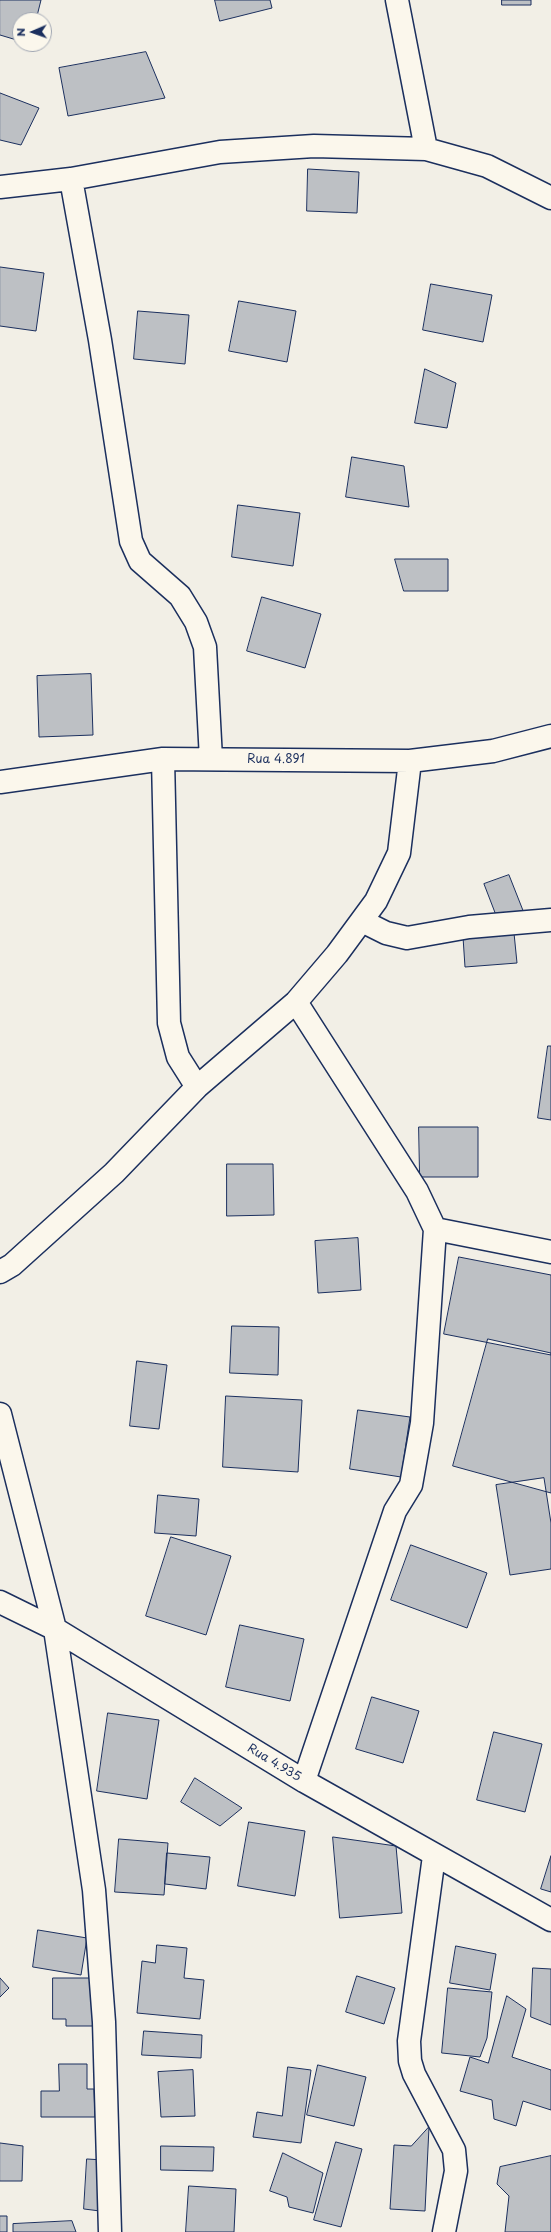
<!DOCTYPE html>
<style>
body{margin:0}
#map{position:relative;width:551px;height:2232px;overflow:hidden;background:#f2efe6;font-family:"Playpen Sans",sans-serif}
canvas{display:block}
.north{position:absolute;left:12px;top:12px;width:40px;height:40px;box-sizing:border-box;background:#fbf7ec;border:1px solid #a1a7b3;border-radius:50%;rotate:268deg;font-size:11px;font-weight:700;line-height:16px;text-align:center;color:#1b2f5e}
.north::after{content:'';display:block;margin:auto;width:14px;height:18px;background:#1b2f5e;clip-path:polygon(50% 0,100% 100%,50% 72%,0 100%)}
</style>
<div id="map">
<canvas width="551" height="2232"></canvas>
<div class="north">N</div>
</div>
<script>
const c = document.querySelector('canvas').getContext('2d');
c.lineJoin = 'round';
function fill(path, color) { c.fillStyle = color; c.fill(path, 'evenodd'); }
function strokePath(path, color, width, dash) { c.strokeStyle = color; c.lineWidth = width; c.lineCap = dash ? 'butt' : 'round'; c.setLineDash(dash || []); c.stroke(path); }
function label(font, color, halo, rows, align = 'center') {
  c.font = font + ' "Playpen Sans",sans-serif'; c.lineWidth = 4; c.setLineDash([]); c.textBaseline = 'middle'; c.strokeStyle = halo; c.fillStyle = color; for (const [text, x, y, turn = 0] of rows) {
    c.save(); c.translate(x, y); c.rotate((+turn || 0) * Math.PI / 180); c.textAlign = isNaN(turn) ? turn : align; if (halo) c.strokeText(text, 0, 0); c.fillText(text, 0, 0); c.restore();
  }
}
const building = new Path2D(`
 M0 0H41L36 20H20V41L0 35Z
 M215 0H270L272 8 220 21Z
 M502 0H531V5H502Z
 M146 52 165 98 68 116 59 68Z
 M0 93 39 108 21 145 0 140Z
 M308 169 359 172 357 213 307 211Z
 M0 267 44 273 36 331 0 326Z
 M431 284 492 295 483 342 423 330Z
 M239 301 296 311 287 362 229 351Z
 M138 311 189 315 185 364 134 359Z
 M425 369 456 383 447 428 415 423Z
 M352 457 404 466 409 507 346 497Z
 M238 505 300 513 293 566 232 557Z
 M395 559H448V591H404Z
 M262 597 321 614 305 668 247 651Z
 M91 674 93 735 39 737 37 676Z
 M509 875 524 913 499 923 484 884Z
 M514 933 517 963 465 967 463 937Z
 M548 1046H551V1120L538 1118Z
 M419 1127H478V1177H420Z
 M227 1164H273L274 1215 227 1216Z
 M358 1238 361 1290 318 1293 315 1241Z
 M459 1257 551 1275V1355L444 1334Z
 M232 1326 279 1327 278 1375 230 1373Z
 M488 1339 551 1353V1493L453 1466Z
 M137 1361 167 1365 159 1429 130 1426Z
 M226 1396 302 1400 298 1472 223 1467Z
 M358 1410 410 1417 401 1477 350 1469Z
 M544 1478 551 1523V1569L510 1575 496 1485Z
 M158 1495 199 1499 196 1536 155 1533Z
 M171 1537 231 1556 206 1635 146 1616Z
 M411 1545 487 1573 467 1628 391 1600Z
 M240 1625 304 1639 290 1701 226 1687Z
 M372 1697 419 1711 403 1763 356 1749Z
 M108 1713 159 1720 147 1799 97 1791Z
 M494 1732 542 1744 525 1812 477 1800Z
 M195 1778 242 1808 220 1826 181 1802Z
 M249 1822 305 1831 295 1896 238 1886Z
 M333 1837 396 1846 402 1913 340 1918Z
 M119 1839 168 1843 164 1895 115 1892Z
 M167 1853 210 1857 206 1889 165 1884Z
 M551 1856V1892L541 1889Z
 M38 1930 87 1938 81 1975 33 1967Z
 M157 1945 187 1948 184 1978 204 1980 200 2019 137 2013 142 1961 155 1963Z
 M456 1946 496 1954 490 1990 450 1983Z
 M533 1968 551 1969V2025L531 2017Z
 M357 1976 395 1988 384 2024 346 2012Z
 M0 1978 9 1988 0 1997Z
 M53 1978H94L95 2026H66V2019H53Z
 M448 1988 492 1992 487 2038 480 2057 442 2053Z
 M507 1996 526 2009 512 2057 551 2070V2110L523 2101 516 2126 494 2119 492 2100 460 2091 470 2057 488 2063Z
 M144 2031 202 2035 201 2058 142 2055Z
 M59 2064H87V2089H94L95 2117H41V2091H59Z
 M318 2065 366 2077 354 2126 307 2115Z
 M288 2067 311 2070 301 2143 253 2137 257 2112 282 2116Z
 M193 2070 195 2116 161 2117 158 2072Z
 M429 2127 425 2211 390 2209 394 2145 411 2146Z
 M336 2142 362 2149 341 2227 314 2220Z
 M0 2143 23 2146 22 2181H0Z
 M161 2146 214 2147 213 2171 161 2170Z
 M283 2153 323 2173 313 2213 289 2207 287 2197 270 2191Z
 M551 2156V2232H505L509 2196 497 2184 500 2167Z
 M87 2159 104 2160 100 2211 84 2209Z
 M189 2186 236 2189 234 2232H186Z
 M0 2216H7V2232H0Z
 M72 2221 76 2232H13V2224Z`);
fill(building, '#bdc0c4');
strokePath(building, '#1b2f5e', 1);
const minor = new Path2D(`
 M397 0 426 149
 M71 179 100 340 131 541 140 561 180 596 196 622 205 647 211 759
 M0 187 71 179 220 152 314 146 426 149 487 166 551 198
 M163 759 169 1023 178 1057 197 1087
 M0 782 163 759 410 761 493 751 551 736
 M362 921 386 933 407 938 469 927 551 920
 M296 1002 417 1191 435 1229 551 1252
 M0 1272 12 1265 114 1173 197 1087 296 1002 337 954 376 901 399 853 410 761
 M0 1414 55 1629 94 1890 104 2022 110 2232
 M0 1602 55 1629 304 1781 551 1920
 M304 1781 395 1511 411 1485 422 1423 435 1229
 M434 1856 409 2041 410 2061 414 2074 454 2150 456 2171 444 2232`);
strokePath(minor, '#1b2f5e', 25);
strokePath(minor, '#fbf7ec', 22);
label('12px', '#1b2f5e', '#fbf7ec', [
 ["Rua 4.891",276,760],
 ["Rua 4.935",274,1763,31]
]);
</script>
